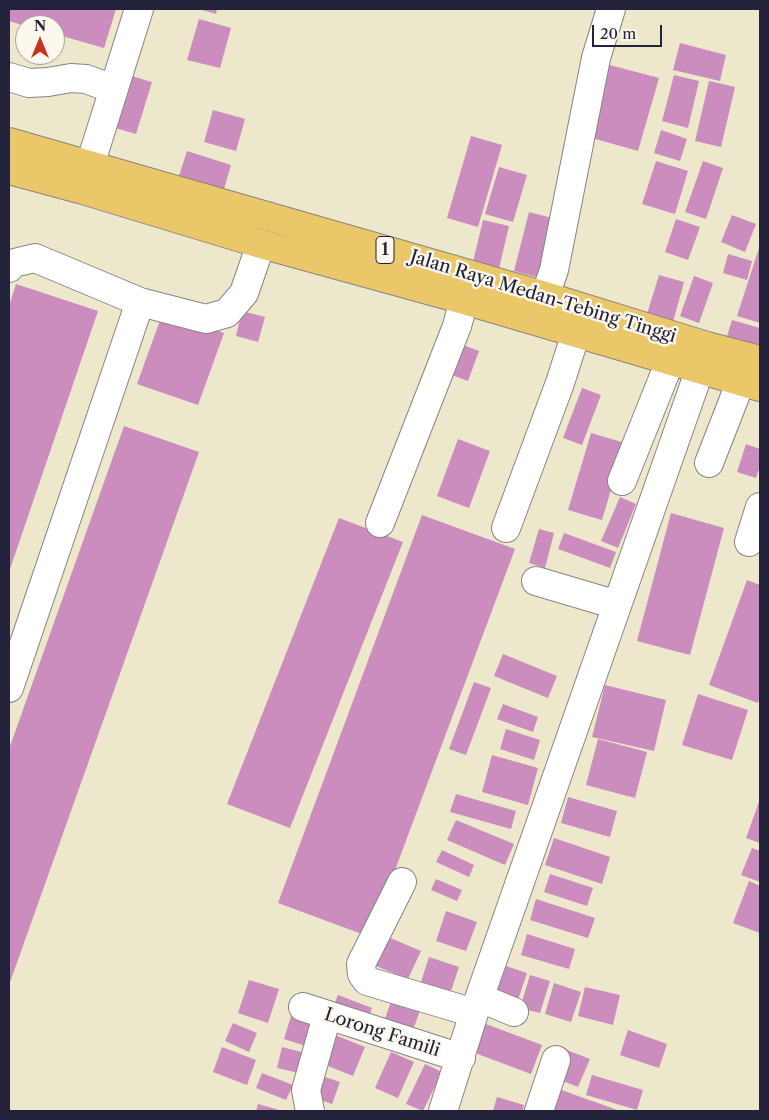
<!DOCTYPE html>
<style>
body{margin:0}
#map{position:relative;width:769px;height:1120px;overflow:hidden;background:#ede7cb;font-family:"Libre Caslon Text",serif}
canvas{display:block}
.frame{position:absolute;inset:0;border:10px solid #22223b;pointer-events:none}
.north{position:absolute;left:15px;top:15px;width:50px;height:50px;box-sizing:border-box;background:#fbf7ec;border:1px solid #a4a2a5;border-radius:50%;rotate:0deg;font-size:14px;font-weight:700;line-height:20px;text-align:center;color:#22223b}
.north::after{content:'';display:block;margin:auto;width:18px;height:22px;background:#c8321e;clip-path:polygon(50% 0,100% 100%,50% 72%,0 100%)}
.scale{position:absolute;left:592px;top:25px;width:70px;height:22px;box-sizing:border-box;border:2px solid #22223b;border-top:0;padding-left:6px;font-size:15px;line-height:18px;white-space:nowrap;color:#22223b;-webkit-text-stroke:4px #fbf7ec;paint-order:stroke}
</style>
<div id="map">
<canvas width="769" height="1120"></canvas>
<div class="frame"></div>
<div class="north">N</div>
<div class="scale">20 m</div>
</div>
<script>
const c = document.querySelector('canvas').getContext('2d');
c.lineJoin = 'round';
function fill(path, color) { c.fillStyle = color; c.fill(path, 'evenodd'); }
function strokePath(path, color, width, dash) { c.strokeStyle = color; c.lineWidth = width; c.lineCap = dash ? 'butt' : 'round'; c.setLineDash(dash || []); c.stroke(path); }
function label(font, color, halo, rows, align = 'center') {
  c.font = font + ' "Libre Caslon Text",serif'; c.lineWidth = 5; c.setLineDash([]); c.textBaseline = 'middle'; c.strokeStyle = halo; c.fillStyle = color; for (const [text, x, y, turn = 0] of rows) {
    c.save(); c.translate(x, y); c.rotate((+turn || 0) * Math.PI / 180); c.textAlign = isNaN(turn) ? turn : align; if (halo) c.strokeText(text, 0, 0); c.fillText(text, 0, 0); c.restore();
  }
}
fill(new Path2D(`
 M9 9H116L104 48 55 34V25L25 26 9 21Z
 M199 9H217L216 14Z
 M199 19 231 28 220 68 187 60Z
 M680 43 726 55 720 81 673 70Z
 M606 64 659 78 638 151 585 136Z
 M128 75 152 82 136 134 112 127Z
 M674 75 699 81 688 128 662 121Z
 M709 81 735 87 721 147 695 141Z
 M213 110 245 119 236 151 204 142Z
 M661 130 687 139 680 161 654 153Z
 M471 136 502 145 478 227 447 218Z
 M187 151 231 165 221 199 176 185Z
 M656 161 688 171 675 214 642 204Z
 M703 161 723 168 706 219 685 212Z
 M499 167 527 175 513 222 485 214Z
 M529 212 556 219 540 278 514 271Z
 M732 215 756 224 745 252 721 242Z
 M676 219 700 227 688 260 665 252Z
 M483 220 509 226 498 273 472 266Z
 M760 245V323L737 316Z
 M728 254 752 261 747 280 723 273Z
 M659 275 684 282 673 322 647 314Z
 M694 276 713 283 699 323 680 316Z
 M16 284 98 311 9 572V306Z
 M242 311 265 317 258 342 236 336Z
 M163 312 224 333 198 405 137 384Z
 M732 320 760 328V353L725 343Z
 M460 344 479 351 468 381 449 374Z
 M582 388 601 395 582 445 563 438Z
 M124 426 199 452 9 985V749Z
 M591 433 625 443 602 520 568 510Z
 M458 439 490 451 469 508 437 496Z
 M746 444 760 449V466L756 478 737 472Z
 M620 497 636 504 618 548 601 541Z
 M671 513 724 528 690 655 637 641Z
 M422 515 515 549 370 937 278 903Z
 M339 518 403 542 290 828 227 804Z
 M539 529 554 533 545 568 529 563Z
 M564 533 616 552 610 568 558 549Z
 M747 580 760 585V696L758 703 709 685Z
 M503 654 557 676 548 698 494 676Z
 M474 682 491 688 466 755 449 749Z
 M605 685 666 700 654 751 592 737Z
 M698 694 748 710 732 760 682 745Z
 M503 704 538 717 533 732 497 719Z
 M506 729 540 740 534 760 500 749Z
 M598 739 647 752 635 798 586 785Z
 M492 755 538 768 528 805 482 792Z
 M456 794 516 811 511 829 450 812Z
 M568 797 617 811 610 837 561 823Z
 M760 799V843L746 838Z
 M456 820 514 844 505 865 447 840Z
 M554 838 610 857 602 884 545 865Z
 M752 848 760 851V882L741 875Z
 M442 850 474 865 469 877 436 862Z
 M550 874 593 888 587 906 544 892Z
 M436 879 462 890 457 901 431 890Z
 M749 881 760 886V933L733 923Z
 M536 899 595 918 588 938 530 920Z
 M446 911 477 922 466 951 436 941Z
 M527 934 575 949 569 969 521 955Z
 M388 937 421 951 408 979 376 966Z
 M429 957 459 967 449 997 419 988Z
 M500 964 527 973 516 1006 489 997Z
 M530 975 550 981 540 1013 520 1008Z
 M249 980 279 989 268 1023 238 1013Z
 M554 983 581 992 571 1022 545 1014Z
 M585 987 620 995 613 1025 578 1016Z
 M338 995 372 1008 367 1022 332 1010Z
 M392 998 421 1008 410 1038 382 1028Z
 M292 1013 315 1020 306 1046 284 1039Z
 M233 1023 257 1033 249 1052 225 1041Z
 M486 1024 542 1045 531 1074 475 1053Z
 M628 1030 667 1044 659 1068 620 1055Z
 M335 1035 365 1047 353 1076 323 1064Z
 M222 1047 256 1060 247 1085 213 1072Z
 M282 1047 305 1053 299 1073 277 1068Z
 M567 1050 590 1059 578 1087 555 1078Z
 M391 1052 414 1062 398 1098 375 1088Z
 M425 1064 442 1072 423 1111 406 1104Z
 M262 1073 293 1085 286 1100 256 1088Z
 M319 1075 340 1082 332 1104 311 1097Z
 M592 1075 643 1090 637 1110 586 1095Z
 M553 1087 620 1111H545Z
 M497 1097 524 1105 523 1111H493Z
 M258 1104 283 1111H256Z`), '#cb8dbe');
const minor = new Path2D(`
 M9 77 29 83 48 82 71 78 86 79 113 89
 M90 165 139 9
 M9 268 14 263 35 258 140 302 206 319 227 313 244 293 261 244
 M545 296 554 270 596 58 611 9
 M709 463 741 381
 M622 481 670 361
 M380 523 457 326 464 300
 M506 528 560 383 576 333
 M749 542 760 507
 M536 581 617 605
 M9 688 140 302
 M402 882 361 964 362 974 367 981 474 1013
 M480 998 514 1012
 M303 1007 461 1058
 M310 1111 306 1090 327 1016
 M443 1111 474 1013 700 369
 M539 1111 556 1060`);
const highway = new Path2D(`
 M9 142 545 296 707 346 760 360
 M9 170 83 190 261 244 464 300 760 387`);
strokePath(minor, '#888483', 30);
strokePath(highway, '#888483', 30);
strokePath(minor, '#fff', 28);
strokePath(highway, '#eac769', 28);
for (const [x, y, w] of [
 [385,250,18]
]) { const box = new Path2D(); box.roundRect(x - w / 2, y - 13.5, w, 27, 4); c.fillStyle = '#fbf7ec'; c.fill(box); strokePath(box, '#22223b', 1); }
label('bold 16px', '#22223b', null, [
 ["1",385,250]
]);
label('18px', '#22223b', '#fbf7ec', [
 ["Jalan Raya Medan-Tebing Tinggi",543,297,17],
 ["Lorong Famili",382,1033,18]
]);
</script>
